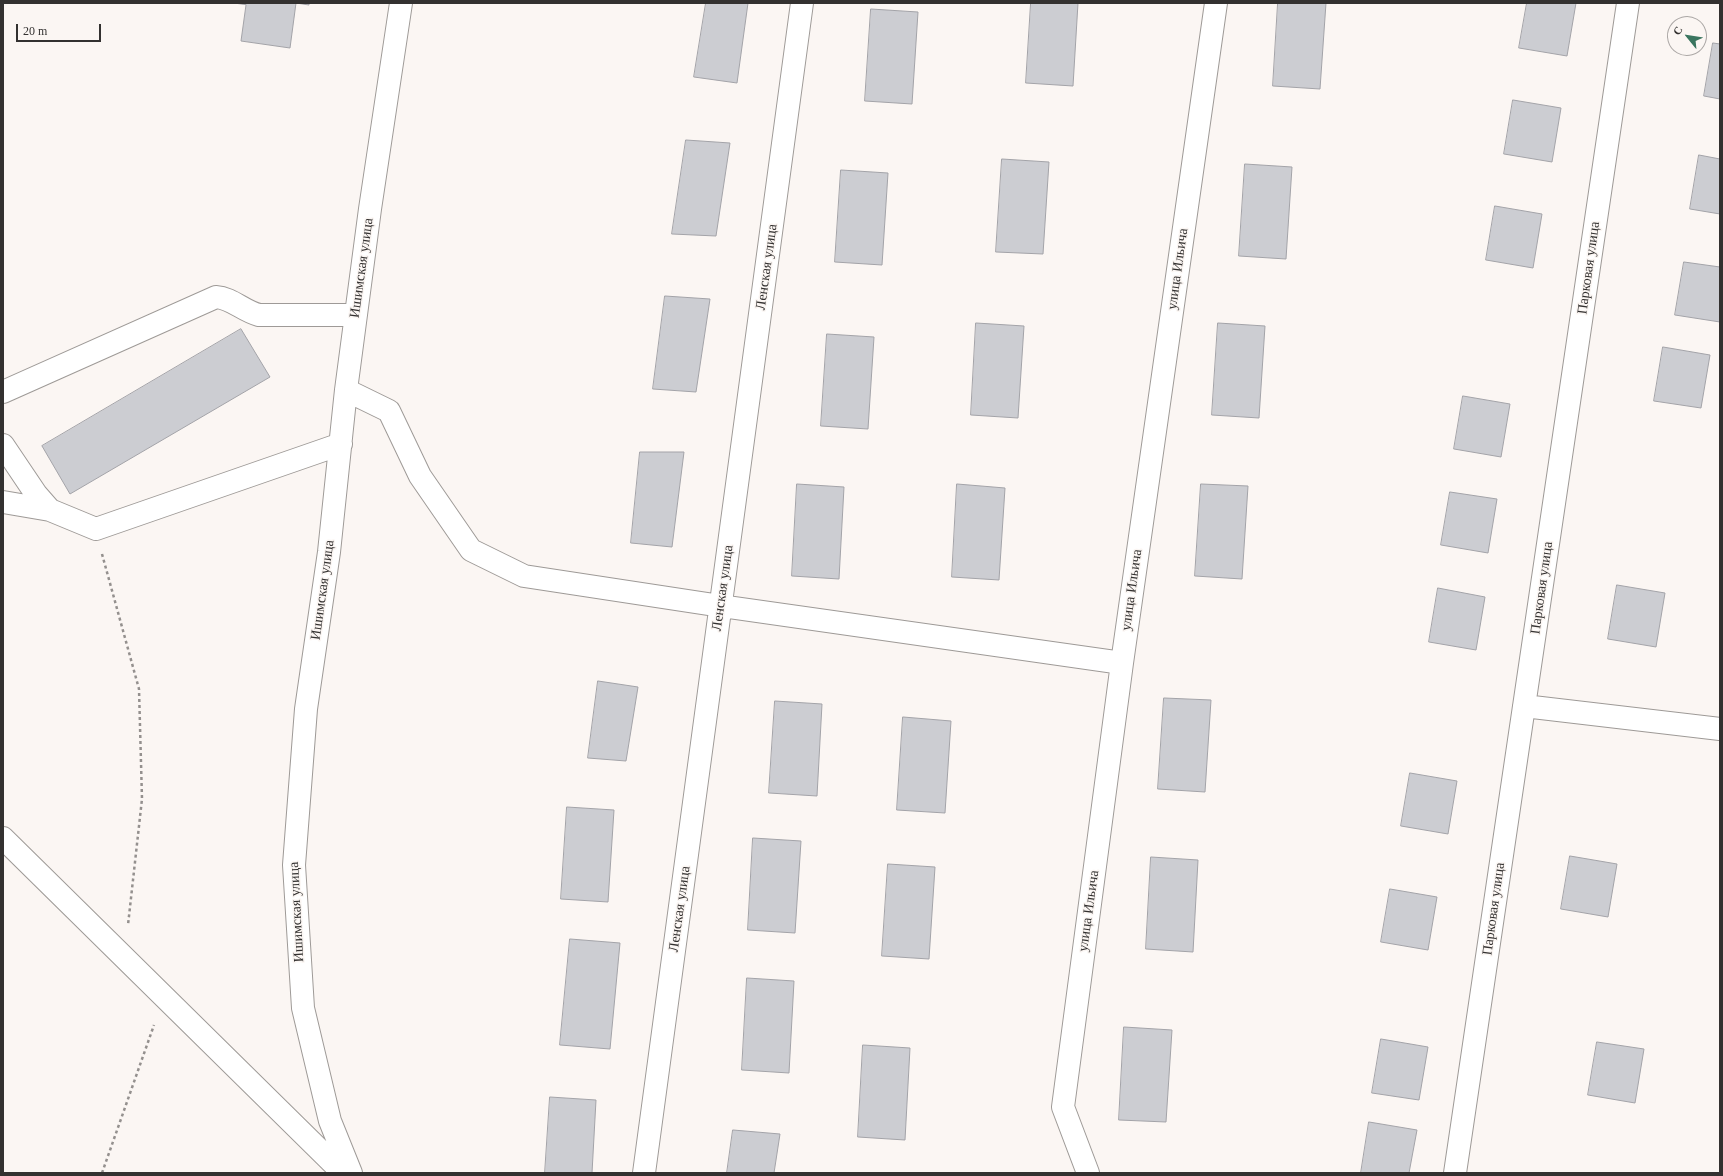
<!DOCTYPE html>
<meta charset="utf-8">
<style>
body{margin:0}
#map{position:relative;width:1723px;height:1176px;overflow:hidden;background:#fbf6f3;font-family:Georgia,serif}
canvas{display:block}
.frame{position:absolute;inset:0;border:4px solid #333130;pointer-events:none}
.north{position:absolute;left:1667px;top:16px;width:40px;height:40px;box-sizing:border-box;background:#fbf6f3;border:1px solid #aba7a5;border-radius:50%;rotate:300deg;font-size:11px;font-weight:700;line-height:16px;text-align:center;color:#333130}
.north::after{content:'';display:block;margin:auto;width:14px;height:18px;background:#3a755f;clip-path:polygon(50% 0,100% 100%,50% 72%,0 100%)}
.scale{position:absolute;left:16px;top:24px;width:85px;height:18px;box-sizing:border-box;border:2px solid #333130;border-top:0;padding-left:5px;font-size:12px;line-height:14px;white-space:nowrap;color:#333130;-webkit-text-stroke:3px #fbf6f3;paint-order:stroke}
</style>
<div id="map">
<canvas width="1723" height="1176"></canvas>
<div class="frame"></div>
<div class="north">С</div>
<div class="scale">20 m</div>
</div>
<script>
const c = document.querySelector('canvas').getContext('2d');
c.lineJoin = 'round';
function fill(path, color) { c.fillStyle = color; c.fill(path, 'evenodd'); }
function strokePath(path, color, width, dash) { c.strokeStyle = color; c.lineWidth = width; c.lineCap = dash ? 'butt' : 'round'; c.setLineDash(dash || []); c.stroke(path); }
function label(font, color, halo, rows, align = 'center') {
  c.font = font + ' Georgia,serif'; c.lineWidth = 3; c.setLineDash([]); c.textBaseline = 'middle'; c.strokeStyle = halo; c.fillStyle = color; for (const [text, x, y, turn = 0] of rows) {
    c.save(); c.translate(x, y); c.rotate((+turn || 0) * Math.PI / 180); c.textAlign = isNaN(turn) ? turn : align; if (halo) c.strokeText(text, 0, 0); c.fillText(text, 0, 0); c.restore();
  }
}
const building = new Path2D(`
 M234 3H309V5L296 3 290 48 241 41 246 5Z
 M706 3H748L737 83 694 77Z
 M1031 3H1078L1073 86 1026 83Z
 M1278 3H1326L1320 89 1273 86Z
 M1527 3H1576L1567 56 1519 48Z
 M871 9 918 12 912 104 865 101Z
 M1713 43 1720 44V99L1704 96Z
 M1513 100 1561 108 1552 162 1504 154Z
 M686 140 730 143 716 236 672 234Z
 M1699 155 1720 159V214L1690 209Z
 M1002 159 1049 162 1043 254 996 252Z
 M1245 164 1292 167 1286 259 1239 256Z
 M841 170 888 173 882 265 835 262Z
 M1495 206 1542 214 1533 268 1486 260Z
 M1684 262 1720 267V322L1675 315Z
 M665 296 710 299 696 392 653 389Z
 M976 323 1024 326 1018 418 971 415Z
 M1218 323 1265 326 1259 418 1212 415Z
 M241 329 270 377 70 494 42 446Z
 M827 334 874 337 868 429 821 426Z
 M1663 347 1710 355 1701 408 1654 401Z
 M1463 396 1510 404 1501 457 1454 449Z
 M640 452H684L672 547 631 543Z
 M797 484 844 487 839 579 792 576Z
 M957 484 1005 488 999 580 952 577Z
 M1201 484 1248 486 1242 579 1195 576Z
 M1450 492 1497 499 1488 553 1441 545Z
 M1617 585 1665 593 1656 647 1608 639Z
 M1438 588 1485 597 1476 650 1429 642Z
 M598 681 638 687 626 761 588 758Z
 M1164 698 1211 700 1205 792 1158 789Z
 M775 701 822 704 817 796 769 793Z
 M903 717 951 721 945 813 897 810Z
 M1410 773 1457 781 1448 834 1401 826Z
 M567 807 614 810 608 902 561 899Z
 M753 838 801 841 795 933 748 930Z
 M1570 856 1617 864 1608 917 1561 909Z
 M1151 857 1198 860 1193 952 1146 949Z
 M888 864 935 867 929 959 882 956Z
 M1390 889 1437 897 1428 950 1381 942Z
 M570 939 620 943 610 1049 560 1045Z
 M747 978 794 981 789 1073 742 1070Z
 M1124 1027 1172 1030 1166 1122 1119 1120Z
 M1381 1039 1428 1047 1419 1100 1372 1093Z
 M1597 1042 1644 1049 1635 1103 1588 1095Z
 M863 1045 910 1048 905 1140 858 1137Z
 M550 1097 596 1100 592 1173H545Z
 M1369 1122 1417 1130 1409 1173H1361Z
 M733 1130 780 1134 774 1173H727Z`);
fill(building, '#cccdd2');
strokePath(building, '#a3a3a8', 1);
const minor = new Path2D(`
 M346 390 389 411 420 476 471 550 524 576 721 606 1122 663
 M3 392 216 297C232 298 243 311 259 315H356
 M3 445 36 494 50 510 96 529 341 444
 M3 502 50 510
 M1524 706 1720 729
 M3 838 343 1173
 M351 1173 330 1121 303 1008 294 865 306 709 329 552 346 390 370 209 401 3
 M644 1173 802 3
 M1088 1173 1063 1107 1122 663 1216 3
 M1455 1173 1628 3`);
strokePath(minor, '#9e9a97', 24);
strokePath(new Path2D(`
 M102 554 139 689 142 799 128 925
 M102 1173 154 1025`), '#94908e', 2.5, [3, 3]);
strokePath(minor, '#fff', 22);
label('14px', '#333130', '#fbf6f3', [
 ["Ленская улица",767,267,-82],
 ["Ишимская улица",362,268,-82],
 ["Парковая улица",1589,268,-82],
 ["улица Ильича",1178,269,-82],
 ["Ленская улица",723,588,-82],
 ["Парковая улица",1542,588,-82],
 ["Ишимская улица",323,590,-82],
 ["улица Ильича",1132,590,-82],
 ["Ленская улица",680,909,-82],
 ["Парковая улица",1494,909,-82],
 ["улица Ильича",1089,911,-82],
 ["Ишимская улица",297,912,-93]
]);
</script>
